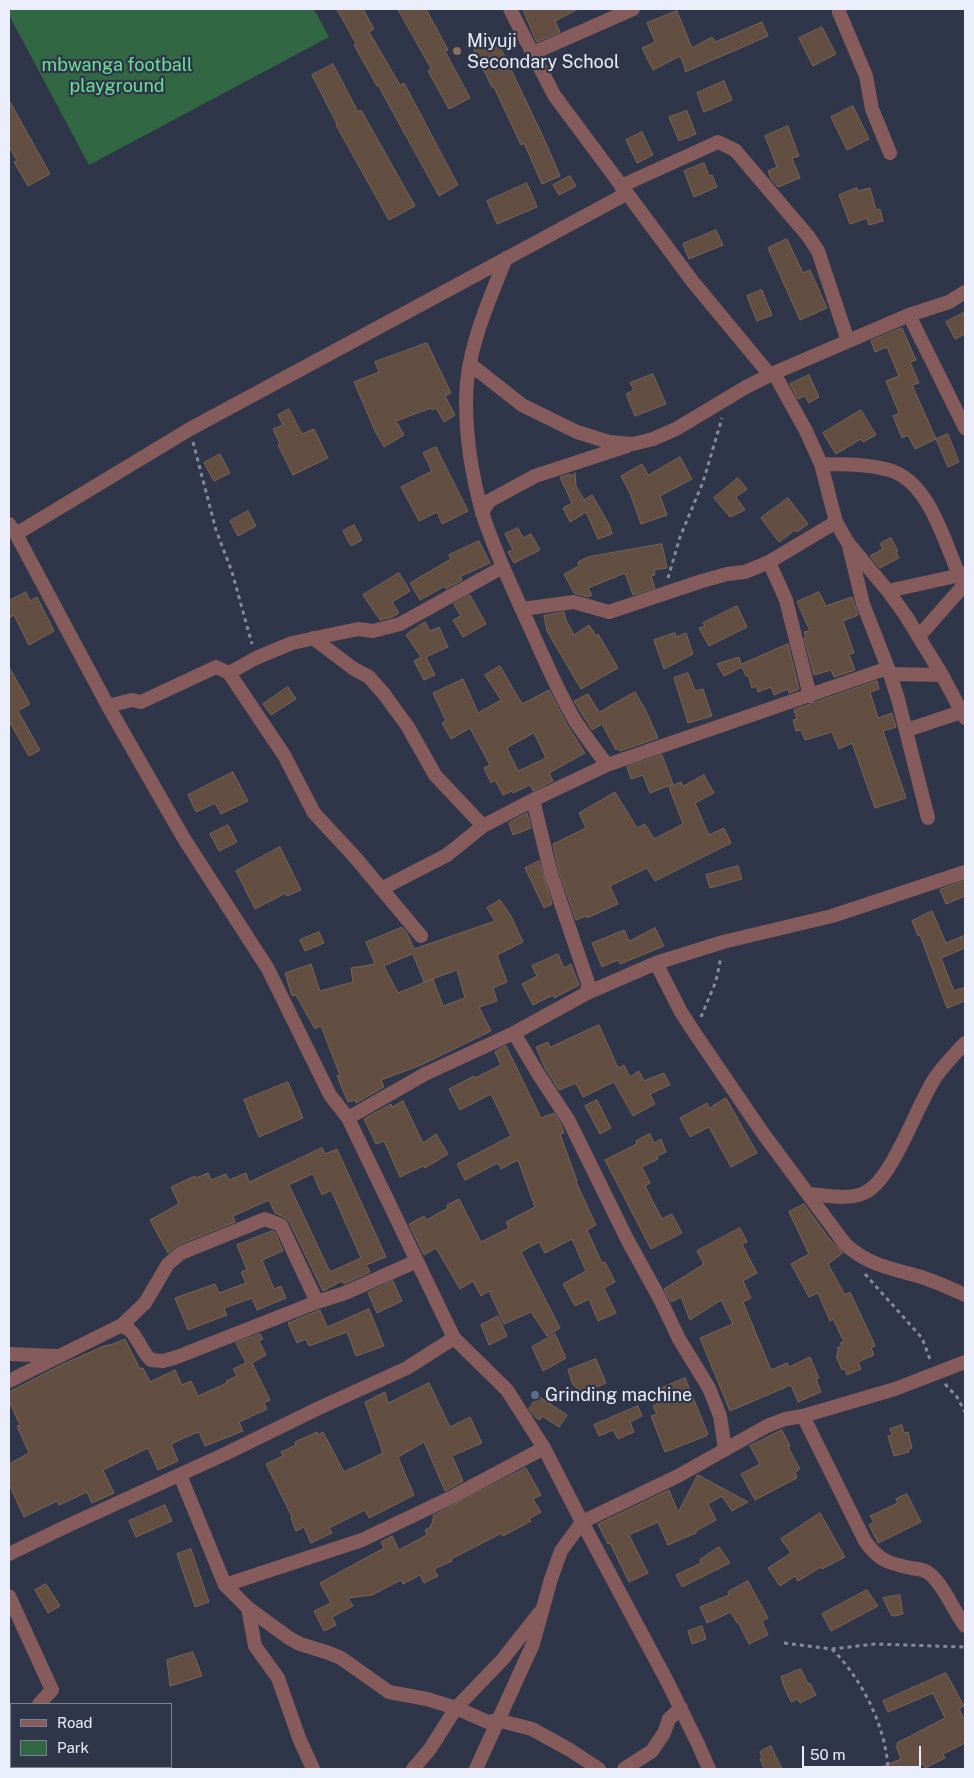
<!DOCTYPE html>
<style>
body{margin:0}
#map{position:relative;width:974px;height:1778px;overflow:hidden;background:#303649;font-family:"Public Sans",sans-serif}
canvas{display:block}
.frame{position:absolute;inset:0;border:10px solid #ebeffc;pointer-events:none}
.legend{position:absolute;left:10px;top:1703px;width:162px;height:65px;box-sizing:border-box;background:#303649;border:1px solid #7b8091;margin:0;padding:6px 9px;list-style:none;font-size:15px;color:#ebeffc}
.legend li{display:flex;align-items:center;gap:10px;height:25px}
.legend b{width:25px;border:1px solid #7b8091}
.scale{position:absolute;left:802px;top:1746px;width:119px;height:22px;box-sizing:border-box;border:2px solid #ebeffc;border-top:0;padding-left:6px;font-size:15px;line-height:18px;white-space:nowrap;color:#ebeffc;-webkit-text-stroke:4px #303649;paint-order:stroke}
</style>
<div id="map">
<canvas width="974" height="1778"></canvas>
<div class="frame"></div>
<ul class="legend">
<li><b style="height:6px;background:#855b5c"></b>Road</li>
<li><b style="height:14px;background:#326744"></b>Park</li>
</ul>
<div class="scale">50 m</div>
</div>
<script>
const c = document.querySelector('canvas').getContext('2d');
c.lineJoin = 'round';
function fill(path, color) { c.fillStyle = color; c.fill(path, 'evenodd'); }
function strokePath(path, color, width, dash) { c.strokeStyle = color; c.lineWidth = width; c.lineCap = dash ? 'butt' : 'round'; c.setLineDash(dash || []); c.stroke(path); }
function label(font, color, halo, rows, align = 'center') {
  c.font = font + ' "Public Sans",sans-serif'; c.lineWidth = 4.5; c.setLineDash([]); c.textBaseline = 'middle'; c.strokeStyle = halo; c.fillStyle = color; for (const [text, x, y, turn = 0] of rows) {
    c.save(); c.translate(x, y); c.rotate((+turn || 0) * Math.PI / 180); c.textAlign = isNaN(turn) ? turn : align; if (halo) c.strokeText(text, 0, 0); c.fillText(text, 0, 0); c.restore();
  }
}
fill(new Path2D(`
 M9 9H314L329 37 89 165 9 15Z`), '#326744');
const building = new Path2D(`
 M337 9H363L374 29 369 32 400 85 404 83 458 185 439 196 378 85 377 86 354 45 356 44Z
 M398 9H426L448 50 445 51 470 98 449 109 428 71 431 69Z
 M523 9H578L555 21 560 32 537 42Z
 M677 11 692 48 712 37 715 42 762 22 768 36 685 72V68L680 56 653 70 642 48 655 42 647 23Z
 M822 27 836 54 813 66 799 38Z
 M495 36 545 141 560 176 542 184 524 143 521 145 494 87H492L472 46Z
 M333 64 358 112 361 110 415 206 389 220 336 125 337 124 312 75Z
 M724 81 732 100 704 112 697 93Z
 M9 100 50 174 28 186 14 162 17 161 9 146Z
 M853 106 869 139 847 150 831 117Z
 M687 111 696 134 679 141 669 117Z
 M788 126 799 156 792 158 800 178 778 187 771 179 768 171 777 167 765 136Z
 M642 132 653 155 637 163 626 140Z
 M704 163 709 176 712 175 717 187 694 197 684 171Z
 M570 176 576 186 559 195 553 185Z
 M527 183 537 207 497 224 487 201Z
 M857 188 858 191 870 188 876 210 880 209 883 221 869 225 867 218 850 224 839 195Z
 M716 230 723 245 689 259 683 244Z
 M787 239 803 273 810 270 827 308 800 320 768 248Z
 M762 290 772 315 757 321 747 296Z
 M965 312V334L955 339 946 322Z
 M902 328 916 360 910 362 919 383 912 385 936 439 915 449 908 435 902 438 893 416 899 413 886 381 899 376 887 347 875 352 871 341Z
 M427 343 451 393 445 396 455 415 444 422 436 408 432 410 431 408 396 421 404 435 384 447 375 431 354 382 379 372 375 362Z
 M653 374 666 404 635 416 626 394 634 390 630 383Z
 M809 375 819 397 809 403 805 396 798 399 790 384Z
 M289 409 302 434 314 429 328 458 293 475 278 445 280 444 273 429 283 425 278 415Z
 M861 410 876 435 863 442 861 439 836 454 823 433Z
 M948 434 959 462 948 467 936 439Z
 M436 447 468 511 442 524 437 512 419 521 401 487 432 471 423 453Z
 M220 454 230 473 214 481 204 463Z
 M680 457 692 479 660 496 667 515 641 524 630 493 621 476 642 464 648 475Z
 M575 473 576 486 584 500 592 495 610 526 612 534 598 539 586 512 570 522 563 508 572 503 560 477 570 474 571 476Z
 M738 478 747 489 736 497 745 510 730 517 714 498Z
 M788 498 808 524 797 532 795 530 779 542 761 518Z
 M248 511 256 526 238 536 230 521Z
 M354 525 362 540 351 546 343 531Z
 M518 528 523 538 531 534 540 550 514 563 508 552 513 550 505 534Z
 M891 538 898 551 896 552 899 558 880 568 870 556 883 549 880 544Z
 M479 541 490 563 461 576 462 580 446 589 445 586 420 600 410 583 451 559 449 555Z
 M662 544 667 568 654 570 655 575 651 576 655 588 633 595 625 573 588 588 592 595 588 597 574 593 564 574 579 566 578 562 588 557Z
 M399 573 410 591 392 602 399 613 392 617 380 620 363 595Z
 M26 592 30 601 37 597 54 631 29 645 14 615 9 618V601Z
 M819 592 826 606 852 597 858 615 843 621 854 653 849 654 855 670 834 677 831 670 814 675 804 638 806 637 804 632 810 631 797 602Z
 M470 595 486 624 463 637 453 620 461 616 454 604Z
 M737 606 747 627 709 646 699 628 705 626 703 623Z
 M564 612 566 620 574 635 589 625 596 636 598 634 618 668 581 689 547 631 544 616Z
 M425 622 430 631 439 627 448 647 426 657 435 675 424 680 414 661 421 657 406 635Z
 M675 633 676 637 686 633 693 654 664 669 654 640Z
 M788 644 799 689 789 693 788 689 774 695 771 687 758 692 756 686 752 688 748 675 746 676 742 667 724 676 717 664 739 657 741 664Z
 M500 666 522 704 549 690 566 723 585 753 549 773 553 781 533 791 530 785 513 793 512 791 503 795 495 780 491 783 484 768 490 765 470 728 451 739 442 723 446 721 433 693 463 679 478 713 501 700 485 675ZM534 733 546 758 518 771 507 748Z
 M9 667 30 704 18 711 40 750 29 756 9 721Z
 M688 673 695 691 703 689 712 716 688 723 674 678Z
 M877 681 879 689 870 692 878 718 892 713 896 727 883 731 906 798 875 808 852 743 839 749 832 732 805 740 801 730 796 731 793 720 797 719 794 710Z
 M288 687 296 699 271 715 263 704Z
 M635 692 645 709 658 738 620 751 619 748 616 750 602 724 592 730 574 701 588 694 599 712Z
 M662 755 673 784 650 793 643 775 631 779 627 767Z
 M233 772 248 801 221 814 215 803 196 812 188 795Z
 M704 775 714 793 695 803 709 835 724 828 731 843 655 881 647 868 610 886 618 904 587 918 586 916 576 920 559 872 553 844 586 828 579 813 615 792 637 828 645 824 654 839 683 824 669 787 681 782 683 786Z
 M527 813 531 828 513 835 509 823Z
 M228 825 237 842 219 851 210 834Z
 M280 847 301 890 287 896 286 893 255 909 236 871Z
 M539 861 552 904 544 908 525 868Z
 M738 866 742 879 710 888 706 875Z
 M965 881V896L946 904 940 890Z
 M500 900 511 916 523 942 497 955 507 982 493 988 497 1001 479 1007 491 1031 421 1065 381 1080 384 1087 356 1103 355 1100 348 1102 337 1076 340 1075 321 1026 315 1029 296 995 292 996 285 973 311 964 320 991 353 982 351 968 375 964 366 942 402 927 407 933 414 949 495 921 487 908ZM413 954 424 982 457 970 465 998 443 1006 433 979 398 993 384 966Z
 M932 911 946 943 965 935V948L941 958 954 991 965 987V1001L947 1008 920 935 918 936 912 921Z
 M655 928 664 946 620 964 618 960 602 967 592 943 624 930 629 941Z
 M319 932 324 943 305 951 300 940Z
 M558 954 564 968 571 964 579 985 554 998 553 995 533 1005 522 984 537 976 532 966Z
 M599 1025 618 1068 624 1065 630 1077 639 1071 644 1081 664 1073 670 1085 650 1094 655 1104 633 1116 614 1082 583 1097 576 1083 559 1090 545 1068 536 1047 548 1042 550 1047Z
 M506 1046 541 1118 554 1113 561 1124 564 1133 560 1134 577 1181 576 1182 596 1225 587 1230 602 1263 605 1262 615 1282 604 1288 616 1313 598 1321 589 1299 575 1306 563 1284 586 1271 572 1239 545 1253 539 1242 521 1252 560 1328 547 1336 531 1312 504 1324 489 1291 481 1296 473 1281 460 1289 436 1248 424 1255 409 1224 424 1216 426 1220 448 1208 447 1205 459 1199 481 1242 509 1228 506 1222 535 1207 518 1160 501 1169 498 1163 465 1180 457 1164 511 1136 491 1094 460 1110 449 1089 474 1076 475 1078 501 1065 495 1052Z
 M288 1082 303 1118 259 1137 244 1100Z
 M726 1098 757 1153 731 1167 709 1127 690 1137 680 1118 707 1103 709 1108Z
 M597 1100 611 1128 600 1134 585 1106Z
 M403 1101 423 1143 436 1134 448 1154 425 1168 423 1166 400 1177 384 1141 376 1144 364 1119 391 1104 392 1107Z
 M650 1134 654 1143 661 1139 666 1152 657 1156 658 1159 642 1167 650 1183 645 1186 662 1219 672 1214 682 1233 651 1249 605 1160 637 1144 636 1141Z
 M322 1148 325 1154 337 1149 386 1257 366 1265 370 1272 344 1284 342 1281 323 1291 289 1221 284 1217 275 1213 269 1200 233 1216 235 1222 178 1245 168 1253 150 1220 179 1204 171 1187 195 1176 196 1178 208 1173 211 1180 226 1174 229 1180 246 1173 249 1182ZM313 1174 322 1195 331 1190 361 1258 330 1272 289 1185Z
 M804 1204 828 1237 843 1253 828 1264 845 1295 850 1292 874 1343 875 1346 871 1348 874 1355 858 1362 861 1369 847 1375 845 1369 842 1370 836 1356 838 1355 837 1352 839 1351 837 1348 842 1346 840 1343 844 1342 833 1319 830 1321 818 1293 809 1297 791 1264 809 1254 789 1212Z
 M740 1228 747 1242 742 1244 757 1273 743 1281 751 1298 743 1302 771 1370 787 1363 789 1367 810 1357 819 1378 816 1379 821 1392 798 1402 791 1385 730 1411 700 1338 733 1324 721 1300 690 1320 681 1297 671 1302 664 1289 704 1264 697 1251Z
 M272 1231 275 1232 283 1251 262 1260 274 1289 281 1286 286 1298 257 1310 252 1298 224 1308 227 1315 188 1330 175 1298 215 1284 219 1293 246 1283 241 1272 247 1270 237 1245Z
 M393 1281 402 1301 377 1313 368 1293Z
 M369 1309 384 1346 356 1356 347 1332 309 1346 306 1339 297 1343 288 1323 320 1310 327 1327Z
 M498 1316 507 1336 489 1345 481 1325Z
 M260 1334 263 1339 259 1341 266 1355 252 1363 270 1400 264 1403 267 1409 239 1422 243 1431 205 1446 199 1432 193 1434 171 1444 178 1461 158 1470 148 1448 103 1470 114 1493 92 1503 87 1492 59 1505 57 1501 24 1517 9 1484V1464L29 1453 17 1426 20 1425 9 1401V1392L61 1365 104 1346 113 1344 125 1339 140 1369 143 1368 150 1382 175 1370 182 1385 191 1381 198 1396 227 1383 226 1381 237 1376 233 1369 246 1363 236 1343Z
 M555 1334 566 1358 543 1371 532 1347Z
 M596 1359 606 1383 584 1393 573 1385 568 1370Z
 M685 1378 708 1434 706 1436 665 1452 651 1416 657 1414 653 1406 667 1399 662 1388Z
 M429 1383 450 1427 470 1417 482 1443 452 1456 463 1481 445 1491 424 1442 398 1457 414 1495 369 1518 365 1510 329 1528 332 1533 311 1543 304 1527 296 1531 291 1518 292 1517 266 1464 283 1456 281 1452 296 1445 295 1442 317 1432 318 1435 323 1432 344 1472 383 1453 365 1402 385 1392 388 1403Z
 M538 1396 567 1415 559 1427 542 1416 540 1420 535 1417 529 1409Z
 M638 1406 642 1416 630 1422 634 1432 618 1439 613 1430 599 1436 594 1425Z
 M902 1425 904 1433 908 1432 912 1448 908 1449 909 1452 894 1456 888 1436 892 1435 890 1429Z
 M782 1430 790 1446 788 1447 800 1469 795 1472 797 1478 755 1500 741 1474 760 1464 750 1446Z
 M526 1468 541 1495 533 1499 541 1512 529 1519 531 1521 503 1536 502 1533 451 1559 452 1561 434 1569 438 1576 424 1583 420 1575 403 1584 401 1580 372 1595 348 1598 353 1606 332 1617 336 1625 324 1631 314 1611 331 1603 320 1583 384 1548 381 1542 392 1536 399 1550 427 1535 425 1530 431 1527 430 1525 433 1523 432 1520 434 1518 433 1516Z
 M698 1475 748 1502 732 1511 722 1496 708 1504 716 1520 696 1531V1533L668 1545 658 1522 629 1535 648 1573 629 1582 610 1543 608 1544 598 1524 669 1490 678 1512Z
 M907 1494 921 1522 878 1543 869 1525 874 1522 870 1516 898 1503 896 1499Z
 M165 1505 172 1521 136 1537 129 1521Z
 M820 1513 845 1557 822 1569 821 1567 798 1581 795 1576 780 1586 768 1568 791 1553 781 1539Z
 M719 1547 730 1563 682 1587 676 1575 701 1563 700 1560Z
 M191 1549 209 1602 195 1607 177 1554Z
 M748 1581 768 1618 762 1621 768 1635 749 1644 738 1622 737 1623 731 1612 707 1623 700 1607 729 1595 728 1592Z
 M46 1584 60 1606 48 1613 35 1590Z
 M867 1590 878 1606 831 1631 822 1614Z
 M900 1595 903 1614 895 1616 891 1615 883 1598Z
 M702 1626 706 1639 692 1644 688 1631Z
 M193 1652 202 1676 170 1686 167 1660Z
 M801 1669 808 1684 810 1683 816 1695 800 1703 798 1699 791 1702 782 1682H783L781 1677Z
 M946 1673 964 1706 959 1709 965 1721V1743L943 1754 945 1758 925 1768 923 1764 911 1769H876L901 1759 896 1746 898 1745 897 1743 945 1718 933 1693 888 1712 883 1701Z
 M771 1746 782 1769H764L760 1759 762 1758 760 1752Z`);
fill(building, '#634f41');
strokePath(building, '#796456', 1);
strokePath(new Path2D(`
 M193 442 216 530 232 572 252 644
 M668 578 680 537 703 482 722 418
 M701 1017 716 981 721 957
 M865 1274 922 1338 931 1362
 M945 1384 957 1397 965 1412
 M784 1643 832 1649 875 1644 965 1647
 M832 1649C862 1679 886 1727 888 1769`), '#858a9b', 3, [4, 4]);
strokePath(new Path2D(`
 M510 9 554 95 693 282 770 375
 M839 9V12L866 76 872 109 890 153
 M533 53 633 9
 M621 186 718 142 735 150 808 236 818 251 848 341
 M506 258C488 303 466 351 466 400 466 437 472 476 482 512 492 545 508 578 522 610 539 646 554 684 574 719 584 735 596 750 607 765
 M909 315 965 428
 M470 364 522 405 577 432 609 442 633 444 653 439 676 429 746 387 774 373 909 315 949 302 965 292
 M774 373 806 431 821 464 836 522 848 543 888 591 906 616 942 675 965 718
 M821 464C844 464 866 464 889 470 929 481 944 541 959 575
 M482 513 489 501 535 476 627 446
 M9 524 16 534 108 706 183 837 268 969 330 1095 348 1118 454 1338 507 1390 544 1448 582 1522 667 1681 698 1744 709 1769
 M16 534 190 429 626 194
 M849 546 863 604 888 668 898 699 928 818
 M769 562 786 600 810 696
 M888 591 965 574
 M522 609 574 602 609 612 702 581 727 574 745 572 769 562 836 522
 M919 636 965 584
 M313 638 354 669 369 677 384 694 408 727 435 775 483 826
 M229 673 256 658 292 643 358 629 373 631 400 624 503 567
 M890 674 942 675
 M108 706 132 700 141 702 216 667 229 673 284 755 314 813 354 856 421 936
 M907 730 961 712
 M533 800 551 874 588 983 587 993
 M381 889 447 855 483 826 533 800 607 765 888 668
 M656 963 681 1012 696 1035 762 1132 845 1244C868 1265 890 1268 918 1276 935 1281 950 1288 965 1295
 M514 1033 537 1072 569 1121 628 1241 660 1299 679 1339 709 1388 720 1416 725 1449
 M348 1118 425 1074 514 1033 587 993 656 963 723 942 832 916 965 872
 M809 1194C826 1195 850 1201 866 1192 893 1178 917 1105 935 1078 943 1066 955 1054 965 1043
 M122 1325 145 1303 168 1264 181 1253 265 1219 281 1225 317 1302
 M9 1354 57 1356
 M9 1381 120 1326C135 1326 140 1351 151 1360L163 1361 177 1357 317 1302 345 1293 417 1261
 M803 1416 865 1541C879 1561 888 1563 911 1568 917 1569 925 1569 930 1574 945 1587 953 1610 965 1626
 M180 1475 225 1585 248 1608 255 1646 278 1678 299 1738 313 1769
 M9 1554 67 1526 225 1454 319 1408 407 1368 454 1338
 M225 1585 362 1540 452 1497 544 1448
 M9 1596 52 1690 39 1704
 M248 1608 289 1638 300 1644 329 1653 341 1658 389 1692 427 1699 456 1708 503 1659 540 1612
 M413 1769 430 1749 456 1708 488 1722 497 1720 532 1729 570 1750 599 1769
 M476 1769 533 1644 551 1579 561 1551 582 1522 678 1476 767 1426 785 1419 803 1416 895 1389 965 1362
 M624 1769 652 1751 664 1733 669 1719 681 1708`), '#855b5c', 14);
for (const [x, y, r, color] of [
 [457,51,5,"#8d6e63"],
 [535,1395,5,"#5c6f8a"]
]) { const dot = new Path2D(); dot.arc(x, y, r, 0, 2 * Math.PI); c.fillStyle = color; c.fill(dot); strokePath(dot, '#303649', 2); }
label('18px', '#ebeffc', '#303649', [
 ["Miyuji",467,41],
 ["Secondary School",467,62],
 ["Grinding machine",545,1395]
], 'left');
label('18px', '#6be194', '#303649', [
 ["mbwanga football",117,65],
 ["playground",117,86]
]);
</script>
